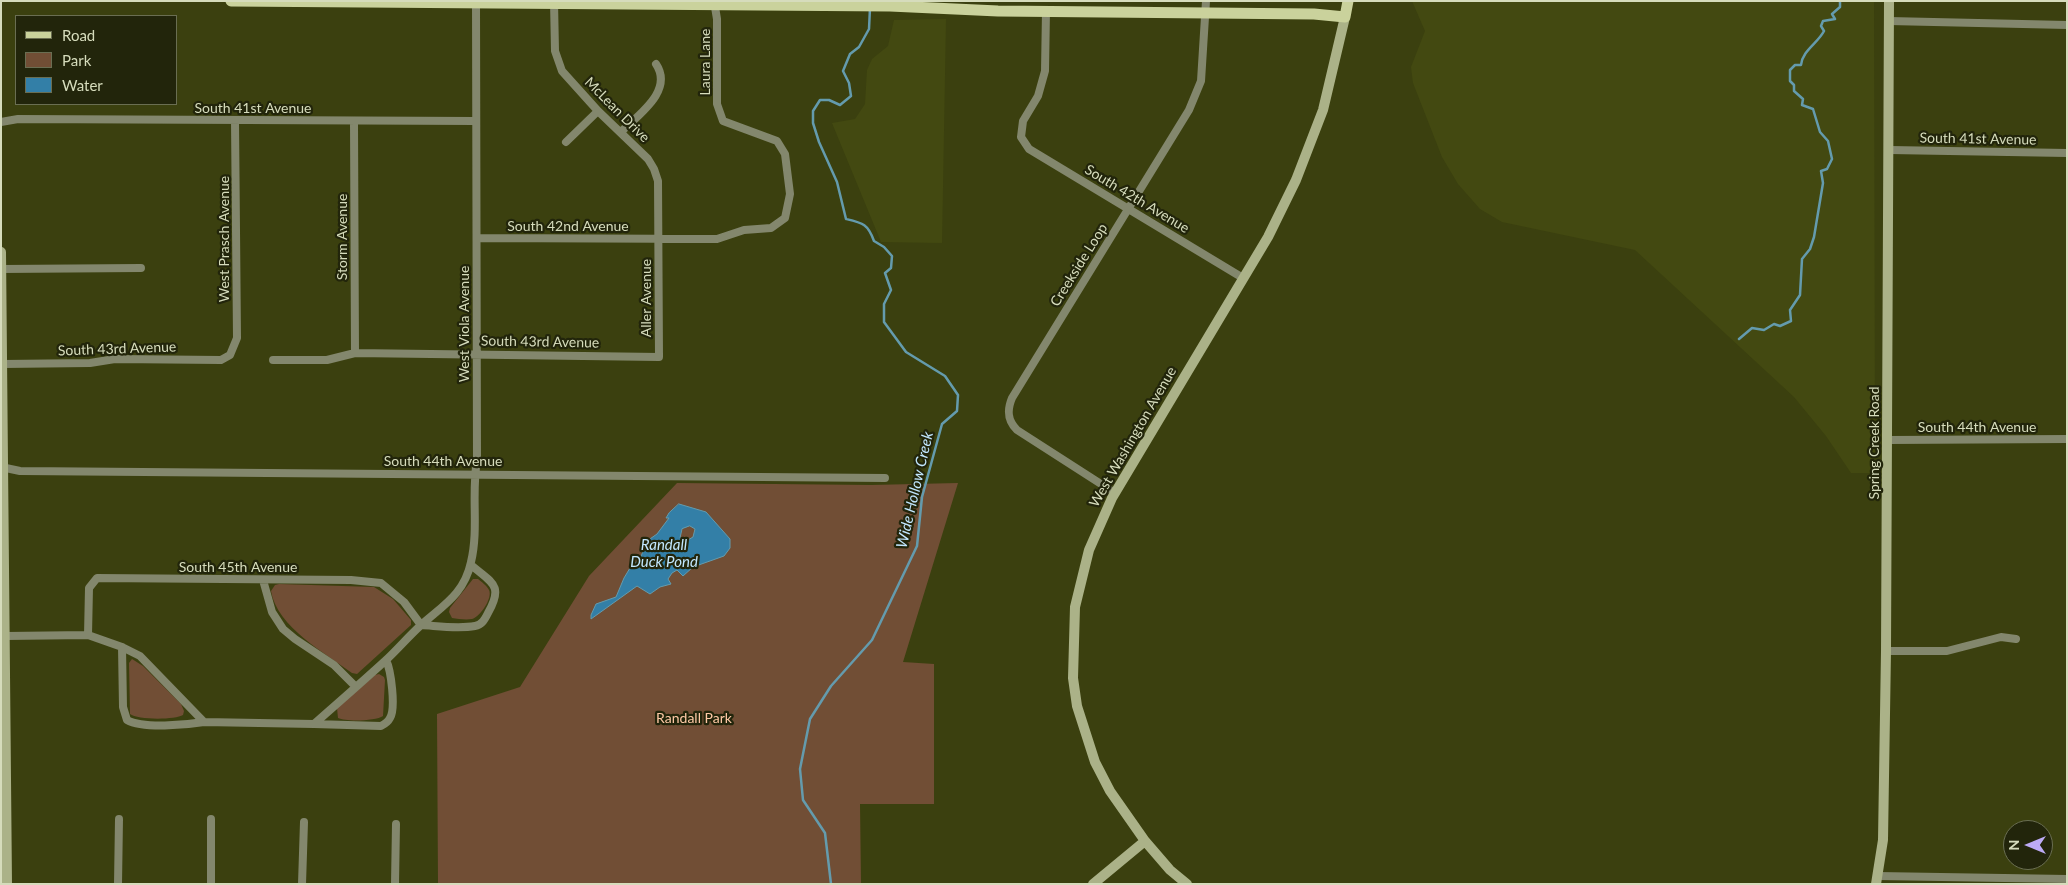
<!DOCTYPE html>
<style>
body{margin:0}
#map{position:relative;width:2068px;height:885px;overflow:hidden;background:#3b400f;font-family:Lato,sans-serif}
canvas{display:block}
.frame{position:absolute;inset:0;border:2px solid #d6dcbc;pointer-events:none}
.legend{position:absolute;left:15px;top:15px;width:162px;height:90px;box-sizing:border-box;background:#22250b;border:1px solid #6a6e52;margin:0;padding:6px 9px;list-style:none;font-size:15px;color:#d6dcbc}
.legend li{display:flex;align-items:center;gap:10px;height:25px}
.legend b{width:25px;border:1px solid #6a6e52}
.north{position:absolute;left:2003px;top:820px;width:50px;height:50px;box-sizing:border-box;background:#22250b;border:1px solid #6a6e52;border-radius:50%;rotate:270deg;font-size:14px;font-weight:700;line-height:20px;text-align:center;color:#d6dcbc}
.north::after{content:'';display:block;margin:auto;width:18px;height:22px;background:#bcaaf5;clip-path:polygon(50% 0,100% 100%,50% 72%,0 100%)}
</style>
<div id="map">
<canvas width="2068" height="885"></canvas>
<div class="frame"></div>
<ul class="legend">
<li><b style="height:6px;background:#cad29c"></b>Road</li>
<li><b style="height:14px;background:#714e35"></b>Park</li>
<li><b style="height:14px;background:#337fa7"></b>Water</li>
</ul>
<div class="north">N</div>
</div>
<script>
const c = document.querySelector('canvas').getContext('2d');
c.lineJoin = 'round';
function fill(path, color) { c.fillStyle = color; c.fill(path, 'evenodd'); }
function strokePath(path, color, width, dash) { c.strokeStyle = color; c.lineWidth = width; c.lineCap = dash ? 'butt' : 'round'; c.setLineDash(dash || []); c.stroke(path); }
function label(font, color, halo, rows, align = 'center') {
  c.font = font + ' Lato,sans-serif'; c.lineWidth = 4.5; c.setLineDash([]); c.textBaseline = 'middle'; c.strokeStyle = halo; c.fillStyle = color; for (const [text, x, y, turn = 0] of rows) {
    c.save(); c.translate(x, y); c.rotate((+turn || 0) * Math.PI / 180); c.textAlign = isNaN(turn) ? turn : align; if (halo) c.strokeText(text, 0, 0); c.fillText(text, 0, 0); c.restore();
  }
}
fill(new Path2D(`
 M1412 1H1874L1875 473H1851L1826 436 1794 397 1635 250 1502 222 1480 209 1458 184 1442 157 1413 83 1411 67 1425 31Z
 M946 19 942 243 881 242 832 123 855 119 865 104 867 70 872 59 888 46 894 20Z`), '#434911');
fill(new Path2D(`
 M677 483 871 485 958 483 903 662 934 664V804H860L861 884H438L437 714 520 687 589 576Z
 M473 579H478C482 582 487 586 489 590 493 598 480 617 472 619 466 620 458 619 452 618L449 612 450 608Z
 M279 584 374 587 393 599 411 620V625L357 674 352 673C325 653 277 627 271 591L275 585Z
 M132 659 143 666 181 704 184 711 183 715C175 720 137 720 130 714L129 663Z
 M379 674 384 677 385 680 383 716C376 721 346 722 338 718L337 708 375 675Z`), '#714e35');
const water = new Path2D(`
 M679 504 706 512 730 539V548L724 556 693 567 683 576 677 570 672 573 668 579 671 584 660 587 650 594 637 586 591 619V615L596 604 616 597 624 578 630 568 640 559 647 541 657 534 669 518H666L669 513ZM690 526 695 529 693 537 688 540 680 538 682 529Z`);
fill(water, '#337fa7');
strokePath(water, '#649bad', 1);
strokePath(new Path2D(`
 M1739 339 1752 328 1764 330 1774 324 1780 326 1791 321 1790 310 1800 295 1802 259 1810 249 1814 237 1823 183 1821 171 1827 169 1832 159 1828 141 1820 132 1813 109 1802 105 1803 99 1794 91V85L1790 81V70L1795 65H1801C1802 51 1818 43 1824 31L1821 26 1823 21 1835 19 1832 14 1840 7V1
 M831 884 825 833 803 800 800 769 810 719 831 686 872 640 917 546 922 497 942 424 957 411 958 395 945 376 906 352 884 322V304L891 290 885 273 891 268 892 256 884 247 874 241C868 224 863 223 846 219L837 182 819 142 813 123V111L820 100H829L840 105 851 96 849 83 843 71 850 54 859 47 869 29 870 8`), '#649bad', 2.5);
strokePath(new Path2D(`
 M1046 11 1045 71 1038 96 1023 121 1021 137 1029 149 1243 278
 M1889 21 2067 25
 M1 122 18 119 475 121
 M354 122 355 353
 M621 132C638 115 674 91 656 64
 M566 142 598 111
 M1890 150 2067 153
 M477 238 717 239 744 230 771 228 785 218 790 194 785 154 777 141 723 121 717 104V19L714 1
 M1 269 141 268
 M273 360H327L355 353 659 357 658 181 654 169 648 159 598 111 562 71 555 51 554 1
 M3 364 90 363 115 359 221 360 230 355 237 338 235 121
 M1888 440 2067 439
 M1 467 20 471 885 478
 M1115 493 1017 430C1007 420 1007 410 1012 398L1189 110 1201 81 1206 1
 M263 580 272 612 283 629 295 639 334 665 356 687
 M421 625C438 626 458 629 475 626 482 625 485 619 488 613 504 585 492 583 471 565
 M88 635 89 588 97 578 351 580 381 583 404 602 421 625
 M6 636 88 635 122 647 140 656 204 722 314 724C338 703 362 682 385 661 397 650 408 637 420 626 442 606 464 595 471 562 479 529 471 494 477 460L476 3
 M122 647 123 707 127 720C143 729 186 725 204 722
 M1886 651H1947L2001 637 2016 639
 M314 724 381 726C385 724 388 722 390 718 396 708 391 670 386 660
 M1878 876 2067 879
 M118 884 119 819
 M211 884V819
 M302 884 304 822
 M395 884 396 824`), '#83876d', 8);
strokePath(new Path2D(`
 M1 252 7 884
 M1093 884 1145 841
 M1187 884 1170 870 1145 841 1110 791 1095 762 1077 706 1073 678 1075 607 1089 550 1112 498 1268 237 1296 180 1323 110 1345 17
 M1876 884 1883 840 1886 651 1889 1`), '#abb288', 10);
strokePath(new Path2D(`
 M231 1 890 6 998 11 1314 14 1345 17 1348 1`), '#cad29c', 11);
label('14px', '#d6dcbc', '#22250b', [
 ["Laura Lane",705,62,-90],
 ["South 41st Avenue",253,108],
 ["McLean Drive",617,110,45],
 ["South 41st Avenue",1978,139,1],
 ["South 42th Avenue",1137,199,31],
 ["South 42nd Avenue",568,226],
 ["Storm Avenue",342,237,-90],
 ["West Prasch Avenue",224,239,-90],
 ["Creekside Loop",1079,265,-58],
 ["Aller Avenue",646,298,-90],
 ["West Viola Avenue",464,324,-90],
 ["South 43rd Avenue",540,342,1],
 ["South 43rd Avenue",117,349,-2],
 ["South 44th Avenue",1977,427],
 ["West Washington Avenue",1133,437,-60],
 ["Spring Creek Road",1874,443,-90],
 ["South 44th Avenue",443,461],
 ["South 45th Avenue",238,567]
]);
label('14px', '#fec9a6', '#22250b', [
 ["Randall Park",694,718]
]);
label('italic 15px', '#c2e7ff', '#22250b', [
 ["Wide Hollow Creek",915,490,-77],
 ["Randall",664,545],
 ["Duck Pond",664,562]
]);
</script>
